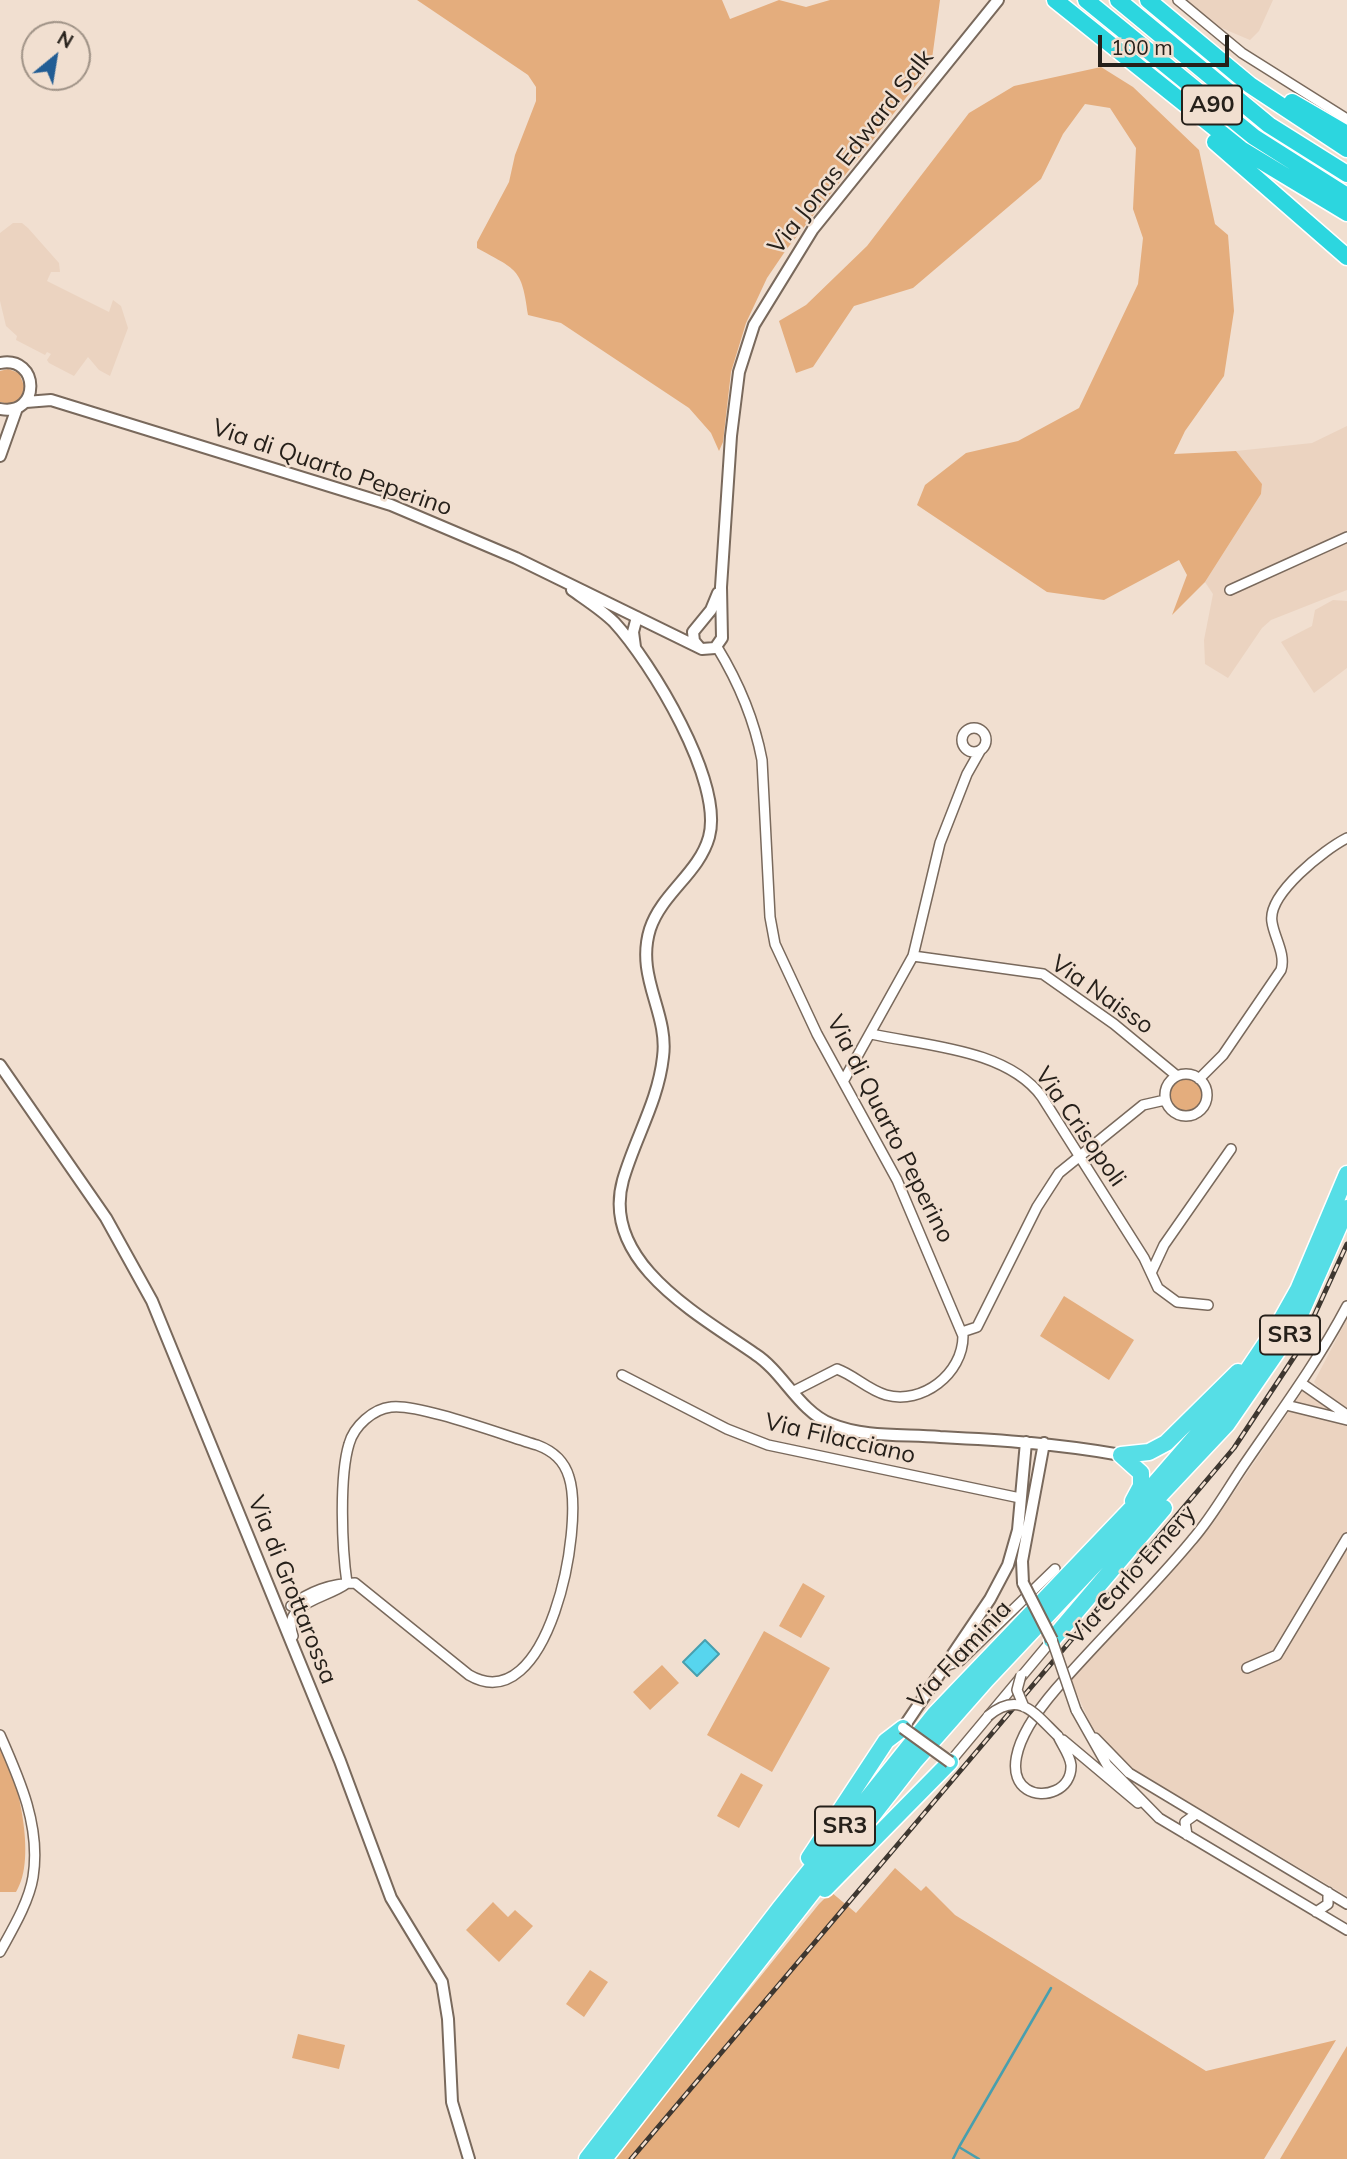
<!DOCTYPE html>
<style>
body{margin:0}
#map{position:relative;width:1347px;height:2159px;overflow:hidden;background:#f1dfd0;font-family:Mulish,sans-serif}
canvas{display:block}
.north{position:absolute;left:21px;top:21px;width:70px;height:70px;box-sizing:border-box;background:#f1dfd0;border:2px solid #a09387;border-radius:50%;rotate:30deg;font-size:19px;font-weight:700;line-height:28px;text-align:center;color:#26201a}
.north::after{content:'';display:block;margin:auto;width:24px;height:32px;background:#225d94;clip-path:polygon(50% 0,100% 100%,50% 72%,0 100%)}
.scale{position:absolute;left:1098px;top:35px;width:131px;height:32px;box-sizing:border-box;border:4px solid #26201a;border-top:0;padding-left:9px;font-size:21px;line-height:24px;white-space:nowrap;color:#26201a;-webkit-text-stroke:5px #f1dfd0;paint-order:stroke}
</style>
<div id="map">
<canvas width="1347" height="2159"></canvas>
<div class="north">N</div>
<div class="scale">100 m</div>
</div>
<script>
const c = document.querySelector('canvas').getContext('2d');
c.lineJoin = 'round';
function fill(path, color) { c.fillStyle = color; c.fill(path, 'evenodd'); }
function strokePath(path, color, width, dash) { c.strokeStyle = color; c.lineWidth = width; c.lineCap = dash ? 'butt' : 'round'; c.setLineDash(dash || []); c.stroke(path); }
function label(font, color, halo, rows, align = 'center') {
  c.font = font + ' Mulish,sans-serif'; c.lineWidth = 5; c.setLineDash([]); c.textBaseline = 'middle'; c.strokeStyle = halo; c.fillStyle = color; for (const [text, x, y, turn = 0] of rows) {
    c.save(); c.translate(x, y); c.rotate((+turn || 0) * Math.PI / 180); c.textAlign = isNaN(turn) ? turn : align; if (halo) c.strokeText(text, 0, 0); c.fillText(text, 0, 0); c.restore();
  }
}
fill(new Path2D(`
 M1184 0H1273L1259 31 1250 40 1217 26Z
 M13 223H22L28 228 59 263 60 272H51L47 281 109 312 113 300 121 306 128 328 110 376 99 370 88 357 74 376 49 363 47 360 51 354 47 352 45 355 16 340 17 336 6 326 0 301V233Z
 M1347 426V590L1271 620 1262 628 1228 678 1205 664 1204 640 1213 594 1205 582 1261 494 1262 484 1236 451 1312 443Z
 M1333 600 1347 601V668L1314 693 1281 642 1312 626 1315 610Z
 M1347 1319V1409L1320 1390 1314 1382Z
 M1304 1389 1347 1418V1896L1129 1767 1093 1730 1071 1680 1212 1525Z`), '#ebd3c0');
fill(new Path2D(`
 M417 0H722L730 19 779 0 806 7 830 0H940L932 59 924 75 786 250 767 278 746 323 731 372 723 442 719 451 711 433 689 408 561 323 528 315C522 267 516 270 477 248V242L509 182 515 155 536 101V87L528 75Z
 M1101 67 1133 87 1199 150 1215 224 1228 235 1234 311 1224 376 1185 431 1174 454 1236 451 1262 484 1261 494 1205 582 1172 615 1187 575 1179 560 1104 600 1047 592 917 505 925 485 966 453 1018 441 1079 408 1138 284 1143 238 1133 209 1136 148 1110 108 1085 104 1063 134 1041 179 913 288 854 306 813 367 796 373 779 321 806 305 867 246 969 113 1014 86Z
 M8 369 19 373 25 388C22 401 12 406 0 402V371Z
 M1170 1095a16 16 0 1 1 32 0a16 16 0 1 1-32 0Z
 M1064 1296 1134 1340 1109 1380 1040 1336Z
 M803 1583 825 1596 801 1638 779 1626Z
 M764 1631 830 1668 772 1772 707 1735Z
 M662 1665 679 1683 650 1710 633 1692Z
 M0 1740C17 1776 38 1858 16 1892H0Z
 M741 1773 763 1785 739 1828 717 1816Z
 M895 1868 921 1891 926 1886 955 1915 1206 2071 1336 2040 1264 2159H613L819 1904 831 1892 856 1913Z
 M493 1902 508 1917 515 1910 533 1926 499 1962 466 1930Z
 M590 1970 608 1982 584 2017 566 2004Z
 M298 2034 345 2045 339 2069 292 2058Z
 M1347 2046V2159H1280Z`), '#e4ad7d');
const water = new Path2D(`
 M705 1640 719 1654 697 1676 683 1662Z`);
fill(water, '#57d5ee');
strokePath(water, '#489fae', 2);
strokePath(new Path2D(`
 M953 2159 959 2147
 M979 2159 959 2147 1051 1988`), '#489fae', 2.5);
const minor = new Path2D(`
 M1178 0 1242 53 1347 119
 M1230 590 1347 537
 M717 647C739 683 754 718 762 760L770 917 775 944 817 1034 897 1180 963 1336C963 1374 922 1405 886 1395 868 1390 854 1375 837 1369L794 1391
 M962 740a12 12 0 1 1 24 0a12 12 0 1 1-24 0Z
 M913 956 1043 974 1114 1024 1177 1076
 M871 1034C926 1046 1007 1049 1042 1097L1144 1258 1158 1288 1177 1302 1208 1305
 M1165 1095a21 21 0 1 1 42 0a21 21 0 1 1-42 0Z
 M1199 1079 1223 1055 1281 970C1286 954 1274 937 1272 922 1267 894 1325 849 1347 838
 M844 1080 913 956 940 843 967 774 980 751
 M1151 1273 1164 1245 1231 1149
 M962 1332 977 1327 1037 1207 1059 1173 1143 1105 1165 1100
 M622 1375 727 1429 768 1445 1020 1498
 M1301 1383 1347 1415
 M1286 1405 1347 1420
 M291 1606C308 1592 332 1583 355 1583L469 1675C548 1721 585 1527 569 1477 564 1460 553 1451 537 1445 506 1436 418 1403 391 1407 373 1409 354 1426 349 1444 339 1477 342 1549 347 1583
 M293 1636C281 1602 326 1599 346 1584
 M945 1666 960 1661 1055 1569
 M1247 1668 1277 1655 1347 1538
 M1076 1710 1107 1765 1159 1818 1347 1930
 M0 1735C20 1780 41 1827 33 1877 29 1902 12 1930 0 1952
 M1058 1736C1062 1745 1070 1755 1071 1765 1073 1815 956 1805 1056 1689 1100 1638 1149 1592 1192 1540 1213 1516 1228 1488 1246 1462 1281 1411 1318 1361 1347 1306
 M1095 1738 1129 1773 1347 1904
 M1063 1740 1138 1803
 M950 1762 1052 1640
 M1187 1835 1185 1822 1196 1814
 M1316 1912 1328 1904V1892`);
const tertiary = new Path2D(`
 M0 363C40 355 41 417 0 409
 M26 402 51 400 391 505 516 558 702 649 715 648 722 638 721 587 731 436 739 372 754 325 813 229 998 0
 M0 456 17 408
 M572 590C586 600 602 610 614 622 651 662 724 782 709 837 699 873 662 893 650 929 635 977 669 1013 663 1057 658 1102 635 1138 623 1180 600 1262 699 1315 755 1354 783 1372 799 1411 831 1424 865 1438 904 1434 940 1437 1001 1440 1061 1444 1121 1455
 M635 647 633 632 637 617
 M699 647 694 641 693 632 711 610 718 593
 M0 1065 106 1218 152 1301 340 1761 391 1898 442 1982 448 2019 452 2102 469 2159
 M1023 1583 1022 1561 1044 1443
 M903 1728 990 1599 1008 1565 1018 1530 1026 1442`);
const trunk = new Path2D(`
 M1121 1455 1149 1452 1166 1443 1238 1372
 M1121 1455 1141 1473V1486L1133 1501
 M1052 1640 1164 1508
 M809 1858 886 1741 903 1728
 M825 1889 950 1762
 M587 2159 780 1908 935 1714 1151 1488 1229 1398 1280 1322 1298 1290 1347 1174
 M604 2159 914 1762 987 1679 1227 1424 1296 1324 1347 1208`);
const motorway = new Path2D(`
 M1055 0 1241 149 1347 213
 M1086 0 1254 137 1347 196
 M1118 0 1269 125 1347 174
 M1148 0 1250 85 1347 149
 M1292 102 1347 134
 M1215 142 1347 257`);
strokePath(minor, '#79695c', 12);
strokePath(tertiary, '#79695c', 14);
strokePath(trunk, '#fff', 19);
strokePath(motorway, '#fff', 19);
strokePath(minor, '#fff', 9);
strokePath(tertiary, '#fff', 10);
strokePath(trunk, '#56dee6', 16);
strokePath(motorway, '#2cd6df', 16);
const rail = new Path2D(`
 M631 2159 1234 1448 1298 1351 1347 1244`);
strokePath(rail, '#3e3730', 5);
strokePath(rail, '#f1dfd0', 2.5, [8]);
const minorBridge = new Path2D(`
 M1052 1640 1076 1710
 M1021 1675 1017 1690 1024 1707
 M988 1716C1020 1690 1034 1713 1058 1736`);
const tertiaryBridge = new Path2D(`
 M1023 1583 1052 1640
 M903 1728 950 1762`);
strokePath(minorBridge, '#79695c', 12, []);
strokePath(tertiaryBridge, '#79695c', 14, []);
strokePath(minorBridge, '#fff', 9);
strokePath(tertiaryBridge, '#fff', 10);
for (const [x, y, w] of [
 [1212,105,60],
 [1290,1335,60],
 [845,1826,60]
]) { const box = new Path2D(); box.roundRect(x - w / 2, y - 19.5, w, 39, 5); c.fillStyle = '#f1dfd0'; c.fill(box); strokePath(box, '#26201a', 2); }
label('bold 23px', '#26201a', null, [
 ["A90",1212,105],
 ["SR3",1290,1335],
 ["SR3",845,1826]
]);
label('24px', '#26201a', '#f1dfd0', [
 ["Via Jonas Edward Salk",851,152,-52],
 ["Via di Quarto Peperino",332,468,19],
 ["Via Naisso",1102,995,35],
 ["Via Crisopoli",1080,1127,55],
 ["Via di Quarto Peperino",890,1129,63],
 ["Via Filacciano",840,1439,13],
 ["Via Carlo Emery",1132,1575,-48],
 ["Via di Grottarossa",292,1590,68],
 ["Via Flaminia",960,1655,-47]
]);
</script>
